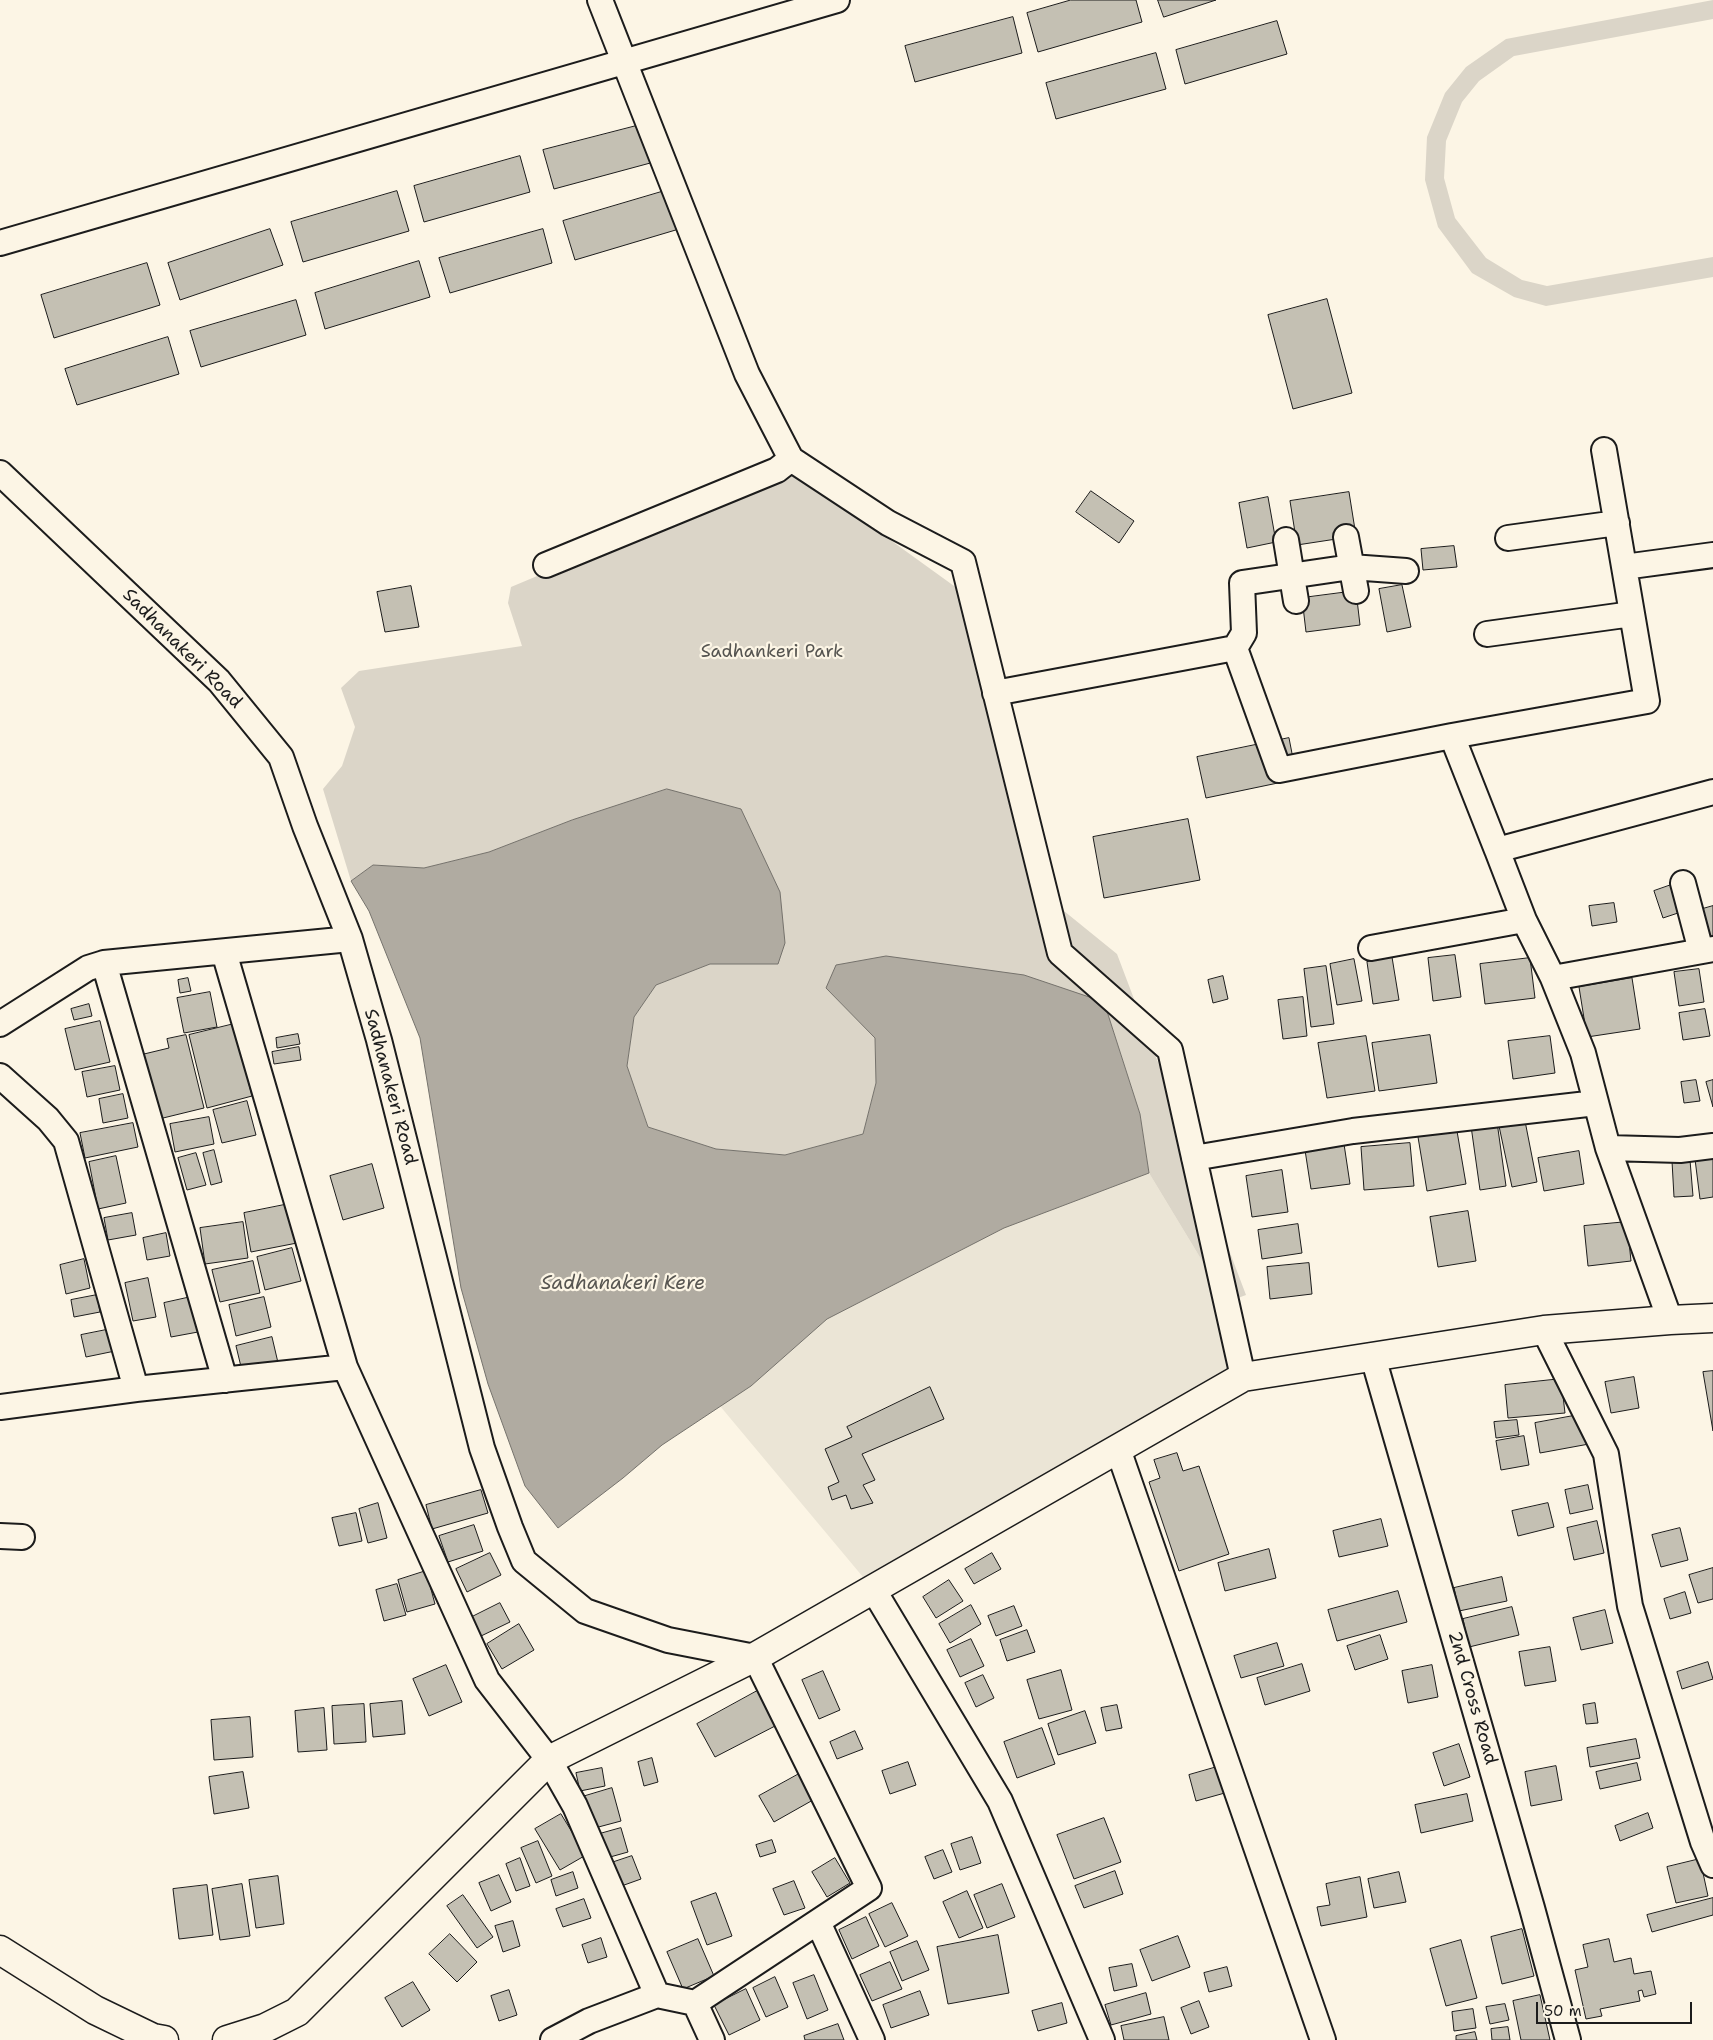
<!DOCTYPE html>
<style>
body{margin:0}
#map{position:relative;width:1713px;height:2040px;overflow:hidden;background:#fcf5e5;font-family:"Shantell Sans",sans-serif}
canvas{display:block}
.scale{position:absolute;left:1536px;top:2002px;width:156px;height:22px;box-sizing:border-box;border:2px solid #1c1c1c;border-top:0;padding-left:6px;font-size:15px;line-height:18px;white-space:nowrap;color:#1c1c1c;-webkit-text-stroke:4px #fcf5e5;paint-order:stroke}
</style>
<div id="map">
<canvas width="1713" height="2040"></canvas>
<div class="scale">50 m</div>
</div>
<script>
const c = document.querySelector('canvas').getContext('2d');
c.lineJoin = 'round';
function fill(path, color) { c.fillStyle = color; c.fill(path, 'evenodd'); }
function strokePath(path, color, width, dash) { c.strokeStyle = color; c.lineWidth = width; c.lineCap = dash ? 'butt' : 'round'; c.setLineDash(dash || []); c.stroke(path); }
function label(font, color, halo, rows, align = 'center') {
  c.font = font + ' "Shantell Sans",sans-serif'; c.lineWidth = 4.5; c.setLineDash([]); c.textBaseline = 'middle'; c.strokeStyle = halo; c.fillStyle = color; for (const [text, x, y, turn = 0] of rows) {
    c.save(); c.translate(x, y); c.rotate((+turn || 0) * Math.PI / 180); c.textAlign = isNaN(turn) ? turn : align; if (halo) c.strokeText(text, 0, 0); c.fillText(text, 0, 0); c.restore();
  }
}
fill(new Path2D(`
 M1149 1173 1227 1302 1243 1377 873 1589 720 1406 751 1386 827 1319 1004 1228Z`), '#ebe5d6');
fill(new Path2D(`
 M1713 0V19L1514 56 1479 81 1462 102 1446 141 1444 178 1455 218 1486 258 1522 280 1547 286 1713 257V277L1546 306 1514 297 1472 273 1438 227 1425 180 1427 137 1445 93 1466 67 1506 39Z
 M792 469 979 604 1048 898 1117 954 1246 1295 1227 1302 1149 1173 1140 1114 1104 1002 826 988 875 1038 876 1083 863 1134 785 1155 716 1149 648 1127 627 1066 634 1017 656 985 710 964H778L572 820 489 852 424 868 373 865 351 881 323 789 342 766 355 727 341 688 359 671 522 646 508 603 511 587Z`), '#dbd5c8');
const water = new Path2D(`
 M667 789 741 809 780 892 785 943 778 964H710L656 985 634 1017 627 1066 648 1127 716 1149 785 1155 863 1134 876 1083 875 1038 826 988 836 965 886 956 1024 975 1104 1002 1140 1114 1149 1173 1004 1228 827 1319 751 1386 662 1445 623 1478 558 1528 525 1486 488 1384 461 1288 420 1038 369 911 351 881 373 865 424 868 489 852 572 820Z`);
fill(water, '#b0aba1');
strokePath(water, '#75726c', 1);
const building = new Path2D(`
 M1071 0H1136L1142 22 1038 52 1027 13Z
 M1158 0H1216L1164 17Z
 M1013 17 1022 53 915 82 905 46Z
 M1277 21 1287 54 1185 84 1176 50Z
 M1156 53 1166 89 1056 119 1046 83Z
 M644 124 654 162 554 189 543 150Z
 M520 156 530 192 424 222 414 186Z
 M668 190 679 229 575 260 563 221Z
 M397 191 409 231 303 262 291 222Z
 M270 229 283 265 180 300 168 263Z
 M543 229 552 263 450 293 439 258Z
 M419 261 430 297 325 329 315 293Z
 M147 263 160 305 54 338 41 295Z
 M1327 299 1352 393 1293 409 1268 315Z
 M296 300 306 335 201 367 190 331Z
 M168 337 179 374 77 405 65 369Z
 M1091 491 1134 521 1119 543 1076 512Z
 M1349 492 1356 536 1297 545 1290 501Z
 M1268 497 1276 542 1247 548 1239 503Z
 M1454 546 1457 567 1423 570 1421 549Z
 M1402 585 1411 627 1387 632 1379 589Z
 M411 586 419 627 385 632 377 592Z
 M1356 591 1360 625 1306 632 1302 598Z
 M1289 738 1297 779 1206 798 1197 757Z
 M1188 819 1200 880 1104 898 1093 837Z
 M1674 884 1684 911 1663 918 1654 891Z
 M1614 903 1617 922 1592 926 1589 906Z
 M1713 906V944L1708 945 1699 910Z
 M1455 955 1461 997 1433 1001 1428 958Z
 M1392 957 1399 1000 1373 1004 1367 962Z
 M1530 958 1535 998 1485 1004 1480 964Z
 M1354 959 1362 1001 1337 1005 1330 964Z
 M1326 966 1334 1024 1311 1027 1304 969Z
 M1699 969 1704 1002 1679 1006 1674 972Z
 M1223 976 1228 999 1213 1003 1208 980Z
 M188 978 191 991 180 993 178 980Z
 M1632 978 1640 1029 1587 1037 1579 987Z
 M210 992 217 1027 184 1033 177 998Z
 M1303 997 1307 1036 1283 1039 1278 1000Z
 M89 1004 92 1016 74 1020 71 1009Z
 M1705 1009 1710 1036 1683 1040 1679 1013Z
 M100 1021 110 1062 75 1070 65 1029Z
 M234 1024 252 1096 207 1108 189 1035Z
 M298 1034 300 1044 277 1048 276 1038Z
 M186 1035 204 1108 159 1119 144 1054 169 1048 167 1039Z
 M1430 1035 1437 1083 1379 1091 1372 1043Z
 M1366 1036 1375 1091 1327 1098 1318 1043Z
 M1550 1036 1555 1073 1513 1079 1508 1041Z
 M299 1047 301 1060 274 1064 272 1052Z
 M115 1066 120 1090 87 1097 82 1072Z
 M1696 1080 1700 1101 1684 1103 1681 1082Z
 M1713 1080V1107L1706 1082Z
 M123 1094 128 1118 103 1123 99 1099Z
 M247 1101 256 1135 222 1143 213 1110Z
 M209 1117 214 1144 175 1152 170 1124Z
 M1525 1121 1537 1182 1512 1187 1499 1126Z
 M1497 1122 1506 1186 1480 1190 1471 1126Z
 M133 1123 138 1147 85 1158 80 1133Z
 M1457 1131 1466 1184 1427 1191 1418 1137Z
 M1410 1143 1414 1186 1364 1190 1361 1147Z
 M1344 1144 1350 1184 1311 1189 1305 1150Z
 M214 1150 222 1182 211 1185 203 1153Z
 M1579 1151 1584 1184 1544 1191 1538 1158Z
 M196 1153 206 1185 187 1190 178 1158Z
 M116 1156 126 1203 98 1209 89 1162Z
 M1713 1156V1197L1700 1199 1695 1159Z
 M1690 1160 1693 1196 1674 1197 1672 1161Z
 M372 1164 384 1208 343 1220 330 1176Z
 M1282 1170 1288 1212 1252 1217 1246 1176Z
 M289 1204 297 1243 251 1252 244 1213Z
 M1468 1211 1476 1261 1438 1267 1430 1217Z
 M132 1213 136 1235 108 1240 104 1218Z
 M243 1222 248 1258 205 1264 200 1228Z
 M1627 1222 1631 1261 1588 1266 1584 1226Z
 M1298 1224 1302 1253 1262 1259 1258 1230Z
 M166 1233 170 1256 147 1260 143 1238Z
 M292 1248 301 1281 265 1290 257 1257Z
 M84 1259 90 1288 66 1294 60 1265Z
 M253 1261 260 1293 220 1302 212 1270Z
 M1309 1263 1312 1294 1270 1299 1267 1267Z
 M148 1278 156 1317 133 1321 125 1283Z
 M97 1295 100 1312 74 1317 71 1300Z
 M191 1297 198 1332 171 1337 164 1303Z
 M264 1297 271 1327 236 1336 229 1305Z
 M111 1329 115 1351 86 1357 81 1335Z
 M272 1337 279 1367 243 1375 236 1346Z
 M1713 1371V1431L1703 1372Z
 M1634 1377 1639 1408 1611 1413 1605 1382Z
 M1561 1379 1565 1413 1508 1418 1505 1385Z
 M930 1387 944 1419 862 1454 875 1480 863 1485 873 1503 851 1509 846 1495 832 1500 828 1487 839 1482 825 1449 852 1437 847 1427Z
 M1584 1414 1589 1444 1540 1453 1535 1423Z
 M1517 1420 1519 1435 1496 1438 1494 1422Z
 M1524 1436 1529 1465 1501 1470 1496 1441Z
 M1177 1453 1183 1471 1199 1466 1229 1554 1179 1571 1149 1482 1160 1478 1154 1460Z
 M1588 1485 1593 1509 1570 1514 1565 1490Z
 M481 1490 488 1513 432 1529 426 1505Z
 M378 1503 387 1538 368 1543 359 1509Z
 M1548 1503 1554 1527 1518 1536 1512 1511Z
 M356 1513 362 1541 339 1546 332 1518Z
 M1381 1519 1388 1546 1339 1557 1333 1531Z
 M1597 1521 1604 1553 1574 1560 1567 1528Z
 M474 1525 483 1551 448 1562 439 1536Z
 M1680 1528 1688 1560 1661 1567 1652 1535Z
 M1269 1549 1276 1578 1225 1591 1218 1563Z
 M490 1553 501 1575 467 1592 456 1569Z
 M992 1553 1001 1569 974 1584 965 1569Z
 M1713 1568V1599L1698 1603 1689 1575Z
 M426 1571 435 1604 407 1612 398 1580Z
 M1502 1577 1507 1601 1459 1611 1454 1588Z
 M949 1580 963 1601 936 1618 923 1597Z
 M397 1584 406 1615 384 1621 376 1590Z
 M1398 1591 1407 1622 1337 1641 1328 1610Z
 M1685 1592 1691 1613 1670 1619 1664 1599Z
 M500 1603 510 1622 479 1637 470 1618Z
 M971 1605 981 1624 950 1643 939 1624Z
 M1014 1606 1022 1626 996 1636 988 1616Z
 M1512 1607 1519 1635 1469 1647 1463 1619Z
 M1605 1610 1613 1643 1581 1650 1573 1618Z
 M519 1624 534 1650 502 1669 487 1644Z
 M1027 1630 1035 1652 1007 1661 1000 1640Z
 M1380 1635 1388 1659 1355 1670 1347 1646Z
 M971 1639 984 1666 960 1677 947 1650Z
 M1277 1643 1284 1666 1241 1678 1234 1656Z
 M1550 1647 1556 1681 1525 1686 1519 1652Z
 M1708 1662 1713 1679 1682 1689 1677 1672Z
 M1302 1664 1310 1691 1265 1705 1257 1678Z
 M446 1665 462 1702 429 1716 413 1679Z
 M1432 1665 1438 1697 1408 1703 1402 1671Z
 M1061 1670 1072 1710 1039 1719 1027 1680Z
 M823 1671 840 1710 819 1719 802 1680Z
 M983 1675 994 1698 976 1707 965 1683Z
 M759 1690 777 1725 715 1757 697 1724Z
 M402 1701 405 1734 373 1737 370 1704Z
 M1595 1703 1598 1723 1586 1724 1583 1705Z
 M364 1704 366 1742 334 1744 332 1706Z
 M1117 1705 1122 1728 1106 1731 1101 1708Z
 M324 1708 327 1750 298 1752 295 1711Z
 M1085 1711 1096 1743 1058 1755 1048 1724Z
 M250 1717 253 1757 214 1760 211 1720Z
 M1042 1728 1055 1764 1017 1778 1004 1742Z
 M855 1731 863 1749 837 1759 830 1742Z
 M1636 1739 1640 1758 1590 1767 1587 1748Z
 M1459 1744 1470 1777 1444 1786 1433 1753Z
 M652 1758 658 1782 644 1786 638 1762Z
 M908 1762 916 1785 890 1794 882 1771Z
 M1637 1763 1641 1780 1600 1789 1596 1772Z
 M1224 1765 1232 1791 1196 1801 1189 1775Z
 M1556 1766 1562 1800 1531 1806 1525 1772Z
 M602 1768 605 1786 580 1791 576 1773Z
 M243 1772 249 1808 214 1814 209 1777Z
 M799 1774 813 1800 774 1822 759 1796Z
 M612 1788 621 1821 591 1829 582 1797Z
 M1467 1794 1473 1821 1421 1833 1415 1805Z
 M1648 1813 1653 1828 1620 1841 1615 1826Z
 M561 1814 586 1855 560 1870 535 1829Z
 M1104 1818 1121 1862 1074 1879 1057 1835Z
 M621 1828 628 1852 603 1859 596 1835Z
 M972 1837 981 1863 960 1870 951 1844Z
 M772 1840 776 1852 760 1857 756 1845Z
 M538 1841 552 1876 536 1883 521 1848Z
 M943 1850 952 1872 934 1879 925 1857Z
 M632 1856 641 1879 613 1889 605 1865Z
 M520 1858 530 1886 516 1891 506 1864Z
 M835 1858 850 1883 827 1897 812 1872Z
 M1700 1859 1708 1896 1676 1903 1667 1867Z
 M1115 1871 1123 1894 1084 1908 1075 1886Z
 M573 1872 578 1888 556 1896 551 1880Z
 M1399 1872 1406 1902 1374 1908 1368 1879Z
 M499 1875 511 1902 491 1911 479 1883Z
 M278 1876 284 1924 256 1928 249 1880Z
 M1360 1877 1367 1917 1321 1926 1317 1907 1330 1905 1326 1884Z
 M794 1881 805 1908 784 1915 773 1889Z
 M242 1884 250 1936 220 1940 212 1889Z
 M1002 1884 1015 1917 987 1928 974 1895Z
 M207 1885 213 1935 179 1939 173 1889Z
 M967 1891 983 1928 959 1938 943 1902Z
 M716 1893 732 1936 707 1945 691 1902Z
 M463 1895 493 1937 477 1948 447 1906Z
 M1713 1898V1915L1652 1932 1647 1915Z
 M584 1899 591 1918 563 1927 556 1909Z
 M892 1903 908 1936 885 1947 869 1914Z
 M866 1917 879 1946 852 1959 839 1930Z
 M513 1921 520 1946 503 1952 495 1926Z
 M1522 1929 1534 1976 1502 1984 1491 1937Z
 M450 1934 477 1962 457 1982 429 1954Z
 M998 1935 1009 1993 948 2004 937 1947Z
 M1178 1936 1190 1967 1152 1981 1140 1950Z
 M601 1938 607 1957 588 1963 582 1945Z
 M698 1939 714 1976 683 1989 667 1952Z
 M1609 1939 1614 1962 1631 1958 1634 1974 1651 1971 1656 1994 1644 1997 1642 1990 1638 1991 1640 2001 1600 2009 1602 2016 1586 2019 1575 1970 1588 1967 1583 1945Z
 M1461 1940 1477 1998 1446 2006 1430 1949Z
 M917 1941 929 1970 902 1981 890 1952Z
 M890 1962 902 1989 872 2001 860 1975Z
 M1132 1964 1137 1986 1114 1991 1109 1968Z
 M1227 1967 1232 1986 1209 1992 1204 1973Z
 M814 1975 828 2010 807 2019 793 1983Z
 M775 1977 788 2007 766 2017 753 1988Z
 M413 1982 430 2010 402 2027 385 1998Z
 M746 1989 760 2020 729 2035 714 2005Z
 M509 1990 517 2015 499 2021 491 1996Z
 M920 1991 929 2015 891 2028 883 2005Z
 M1146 1993 1151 2014 1111 2025 1105 2005Z
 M1540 1995 1550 2040H1521L1513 2001Z
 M1199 2001 1209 2027 1191 2034 1181 2008Z
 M1062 2003 1067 2023 1038 2031 1032 2011Z
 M1505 2004 1509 2020 1490 2024 1486 2007Z
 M1473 2009 1476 2028 1454 2031 1452 2012Z
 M1164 2017 1169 2040H1124L1121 2026Z
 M838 2024 844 2040H805L804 2036Z
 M1508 2027 1510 2040H1492L1491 2029Z
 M1475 2032 1477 2040H1456V2036Z`);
fill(building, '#c4c0b3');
strokePath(building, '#1c1c1c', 1);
const minor = new Path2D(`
 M600 0 747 374 791 459 888 523 963 562 1060 953 1170 1050 1243 1377
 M0 243 837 0
 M0 473 219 681 281 757 305 826 350 939 379 1040 482 1448 510 1527 524 1561 585 1611 668 1640 755 1657 869 1888 695 2003 712 2040
 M1346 537 1356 591
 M1508 538 1617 523
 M1286 540 1296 601
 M546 565 777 470 791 459
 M1624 567 1713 555
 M1406 571 1351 567 1242 583 1244 633 1235 648 1279 770 1452 736
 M1487 634 1632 614
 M995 693 1235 648
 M1497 850 1452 736 1647 701 1604 450
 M1683 883 1701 951
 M1371 948 1524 920
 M224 952 345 1367 487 1680 549 1760 575 1806 657 1995 695 2003
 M104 963 225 1380
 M1553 978 1713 949
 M0 1024 88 968 104 963 350 939
 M0 1076 48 1119 66 1141 136 1389
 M1608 1148 1680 1150 1713 1146
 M1194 1158 1353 1131 1596 1103
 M1670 1320 1608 1148 1583 1053 1553 978 1524 920 1497 850 1713 792
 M1544 1330 1606 1454 1630 1606 1703 1842 1713 1865
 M1373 1357 1532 1908 1568 2040
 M0 1407 136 1389 345 1367
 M1118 1449 1323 2040
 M0 1536 22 1537
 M873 1589 1000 1801 1102 2040
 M818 1922 872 2040
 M553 2040 589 2021 657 1995`);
const major = new Path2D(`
 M0 1950 95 2010 153 2038 164 2040
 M227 2040 265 2028 297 2012 549 1760 755 1657 1243 1377 1544 1330 1670 1320 1713 1318`);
strokePath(minor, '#1c1c1c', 28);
strokePath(major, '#1c1c1c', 31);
strokePath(minor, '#fcf5e5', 24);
strokePath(major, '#fcf5e5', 28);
label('18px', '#1c1c1c', '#fcf5e5', [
 ["Sadhanakeri Road",182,649,45],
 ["Sadhanakeri Road",390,1087,75],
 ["2nd Cross Road",1472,1698,74]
]);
label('18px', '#555450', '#fcf5e5', [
 ["Sadhankeri Park",772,652]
]);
label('italic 19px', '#575551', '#fcf5e5', [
 ["Sadhanakeri Kere",623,1284]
]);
</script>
